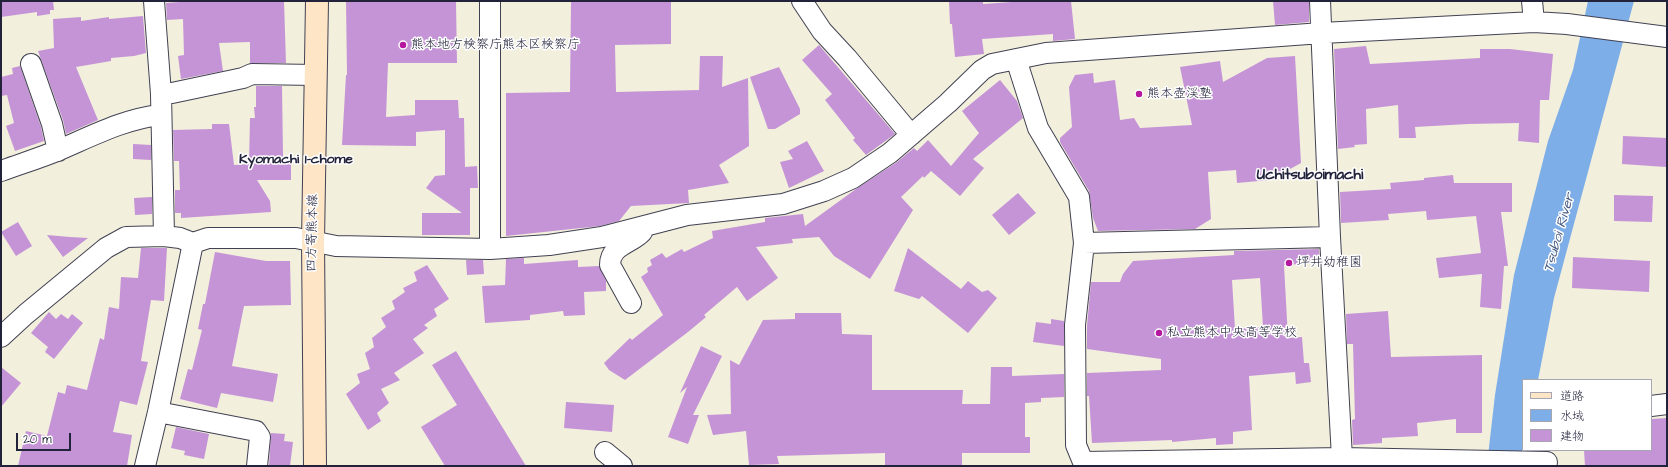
<!DOCTYPE html>
<meta charset="utf-8">
<style>
body{margin:0}
#map{position:relative;width:1668px;height:467px;overflow:hidden;background:#f2efdc;font-family:"Architects Daughter","Klee One",sans-serif}
canvas{display:block}
.frame{position:absolute;inset:0;border:2px solid #22223b;pointer-events:none}
.legend{position:absolute;left:1522px;top:379px;width:130px;height:72px;box-sizing:border-box;background:#fff;border:1px solid #a7a7b1;margin:0;padding:5px 7px;list-style:none;font-size:12px;color:#22223b}
.legend li{display:flex;align-items:center;gap:8px;height:20px}
.legend b{width:20px;border:1px solid #a7a7b1}
.scale{position:absolute;left:16px;top:433px;width:55px;height:18px;box-sizing:border-box;border:2px solid #22223b;border-top:0;padding-left:5px;font-size:12px;line-height:14px;white-space:nowrap;color:#22223b;-webkit-text-stroke:3px #fff;paint-order:stroke}
</style>
<div id="map">
<canvas width="1668" height="467"></canvas>
<div class="frame"></div>
<ul class="legend">
<li><b style="height:5px;background:#fee5c5"></b>道路</li>
<li><b style="height:11px;background:#7daee8"></b>水域</li>
<li><b style="height:11px;background:#c594d7"></b>建物</li>
</ul>
<div class="scale">20 m</div>
</div>
<script>
const c = document.querySelector('canvas').getContext('2d');
c.lineJoin = 'round';
function fill(path, color) { c.fillStyle = color; c.fill(path, 'evenodd'); }
function strokePath(path, color, width, dash) { c.strokeStyle = color; c.lineWidth = width; c.lineCap = dash ? 'butt' : 'round'; c.setLineDash(dash || []); c.stroke(path); }
function label(font, color, halo, rows, align = 'center') {
  c.font = font + ' "Architects Daughter","Klee One",sans-serif'; c.lineWidth = 3; c.setLineDash([]); c.textBaseline = 'middle'; c.strokeStyle = halo; c.fillStyle = color; for (const [text, x, y, turn = 0] of rows) {
    c.save(); c.translate(x, y); c.rotate((+turn || 0) * Math.PI / 180); c.textAlign = isNaN(turn) ? turn : align; if (halo) c.strokeText(text, 0, 0); c.fillText(text, 0, 0); c.restore();
  }
}
fill(new Path2D(`
 M1588 1H1634L1554 298 1538 380H1523V450H1534L1535 466 1488 456 1495 395 1514 275 1548 141 1573 70Z`), '#7daee8');
fill(new Path2D(`
 M1 1H53L54 10H50V14L37 16V12L1 17Z
 M194 1H284L286 63H250V42L219 43 223 71 181 79 178 56 184 55 183 19 167 20 166 3Z
 M346 1H456L457 63H388L386 117 415 115V100H458L459 118H464L465 167 477 166 478 188H470V235H422V213H462L426 188 435 176 445 175V130L416 132V146L342 145 346 75H347Z
 M571 1H671V44L615 45 616 92 699 90 700 56H723L722 87 748 78 749 146 719 165 729 183 688 190 689 203 631 206 619 221 600 226 506 236V93L570 92Z
 M949 1H983V4L1026 1H1071L1075 39 1053 41V34L982 39 984 54 955 57 952 24H950Z
 M1273 1H1309V22L1275 25Z
 M143 16 146 53 134 56 111 58V61L76 67 98 120 66 134 63 120 38 51 54 48 53 19 81 17V21L109 17V19Z
 M819 45 895 134 866 155 853 140 855 138 825 100 832 94 802 60Z
 M1366 46 1370 64 1480 58V49H1510L1553 54 1549 100H1540L1539 143 1518 141 1519 123 1468 124 1415 127 1416 138H1399L1398 105 1366 109 1367 144 1354 145 1355 147 1338 149 1334 49Z
 M1295 56 1301 163 1270 180 1237 183 1236 170 1208 172 1211 219 1195 229 1098 231 1093 218 1089 191 1060 142V138L1072 127 1069 87 1075 75 1093 73 1094 83 1115 80 1120 120 1134 118 1140 128 1192 125 1180 67 1220 61 1223 82 1267 58Z
 M20 66 41 127 44 141 15 151 6 126 14 123 7 95 1 96V77L13 74 12 68Z
 M779 67 800 109V114L775 129H768L750 77Z
 M1000 80 1017 101 1023 118 973 159 984 168 960 196 931 171 924 178 923 176 901 197 913 210 870 279 834 256 819 237 792 239 793 243 756 247 778 278 747 301 737 287 704 315 706 317 688 332 625 380 609 370 604 363 630 338 632 340 663 315 641 277 648 272 647 268 652 265 650 260 662 253 666 258 682 249 684 252 713 238 712 231 765 222V218L803 214 805 226 856 189 897 162 914 148 917 151 928 140 951 166 979 133 962 111Z
 M256 86H282L283 157H291V180H257L270 201 271 212 181 218V213H175V190H180L179 161H174L173 130 212 129V124H229L234 165 249 164 250 118H255L254 107H256Z
 M1623 136 1667 138 1666 167 1622 164Z
 M807 141 824 171 789 188 780 162 793 159 788 151Z
 M133 144 151 145V160L133 159Z
 M1453 175 1454 183H1512V212H1501L1508 266H1504L1501 309 1480 307 1482 274 1439 278 1436 258 1481 253 1476 216 1427 220 1426 211 1388 214 1389 220 1341 223 1340 192 1391 189 1390 183 1424 180V178Z
 M1018 193 1036 213 1009 235 992 215Z
 M1614 195 1653 196 1652 222 1614 221Z
 M152 197V214L135 215 134 198Z
 M18 222 32 246 16 256 1 232Z
 M47 235 70 237 88 238 63 257Z
 M141 248H167L164 301 151 300 141 361 148 362 137 405 120 401 113 432 132 435 127 466H18L26 431 47 436 58 392 65 394 67 385 87 390 100 338 104 340 109 307 119 309 121 277 138 278Z
 M908 248 961 289 968 281 982 292 988 290 997 298 968 333 922 296 919 299 894 291Z
 M1319 249 1320 263 1284 265 1288 338 1302 337 1304 363H1309L1311 382 1296 384 1295 372 1249 376 1252 430 1233 432V444L1216 445V438L1172 442V440L1092 443 1089 396H1087V373L1161 370V359L1087 349V326L1091 282H1120L1123 274 1133 261 1234 255V251ZM1260 278 1263 327 1235 329 1232 280Z
 M215 252 266 261H290L291 305 244 306 232 366 278 374 273 402 221 393 217 408 180 399 188 369 192 370 202 330 198 329 203 304H205Z
 M1573 257 1650 261 1649 292 1572 288Z
 M524 258V264L578 260V267L599 266 606 281V291L584 292 585 315 564 316 563 311 530 315V320L485 323 482 286 505 285 506 259Z
 M466 260H483L484 274 467 275Z
 M427 265 449 299 434 309 437 316 424 325 428 328 413 339 424 353 394 373 400 380 381 389 389 403 377 413 381 421 368 430 346 394 360 383 357 374 370 369 365 353 374 347 372 338 386 327 381 318 395 309 392 301 405 292 403 288 417 281 414 272Z
 M1388 311 1391 357 1482 355V433H1456V419L1417 423 1418 436 1382 438V443L1353 445 1352 420 1355 419 1353 344H1347L1346 314Z
 M49 312 56 319 61 314 68 319 72 314 83 323 54 359 45 352 48 347 31 333Z
 M795 313H841L842 334 872 335V390H963L962 404H990L991 367H1012V376L1064 374V397L1041 398V402L1025 403V437H1030V453H962V466H885V453L777 456 779 464 749 465 746 431 713 435 707 415 731 414 730 360 739 365 763 320 795 319Z
 M1051 319 1064 321V346L1033 342 1036 322 1051 324Z
 M701 346 722 356 693 415H699L688 444 668 437 687 387 680 393Z
 M456 351 526 466H445L421 427 457 405 432 365Z
 M1 367 21 383 1 407Z
 M566 402 614 405 612 432 564 428Z
 M1667 418V466H1585L1584 450H1651V419Z
 M176 427 209 434 204 459 184 455 185 451 171 448Z
 M271 433 285 434 284 441 293 442 290 466H269Z`), '#c594d7');
const minor = new Path2D(`
 M154 1 161 94 164 236
 M802 1 822 31 847 58 911 135
 M1320 1 1330 237 1342 458
 M1532 1 1534 22
 M1016 59 1038 128 1079 197 1084 243 1330 237
 M31 64 52 124 58 151
 M161 94 172 93 243 78 252 74 316 75
 M1 171C20 164 40 158 59 150 92 136 124 119 160 115
 M193 243 208 238H296L336 246 490 249 549 245 602 237 687 215 783 204 824 191 853 178 890 153 948 103 982 70 992 64 1046 53 1322 33 1534 22 1567 24 1667 37
 M1084 243 1075 325 1076 445 1083 462 1342 458 1547 462
 M490 249V1
 M631 303 610 265C610 245 631 244 642 232
 M1 337 26 314 106 248 126 237 164 236 180 238 193 243
 M1651 406 1667 404
 M158 412 256 431 260 437 257 466
 M605 452 622 466
 M145 466 158 412 193 243`);
const secondary = new Path2D(`
 M315 466 313 241 317 1`);
strokePath(minor, '#414153', 22);
strokePath(secondary, '#414153', 24);
strokePath(minor, '#fff', 20);
strokePath(secondary, '#fee5c5', 22);
for (const [x, y, r, color] of [
 [403,45,4,"#b5179e"],
 [1139,94,4,"#b5179e"],
 [1289,263,4,"#b5179e"],
 [1159,333,4,"#b5179e"]
]) { const dot = new Path2D(); dot.arc(x, y, r, 0, 2 * Math.PI); c.fillStyle = color; c.fill(dot); strokePath(dot, '#fff', 1.5); }
label('13px', '#22223b', '#fff', [
 ["熊本地方検察庁熊本区検察庁",411,45],
 ["熊本壺渓塾",1147,94],
 ["坪井幼稚園",1297,263],
 ["私立熊本中央高等学校",1167,333]
], 'left');
label('13px', '#22223b', '#fff', [
 ["四方寄熊本線",313,233,-89]
]);
label('bold 14px', '#22223b', '#fff', [
 ["Kyomachi 1-chome",296,160]
]);
label('italic 14px', '#465a80', '#fff', [
 ["Tsuboi River",1560,233,-74]
]);
label('bold 15px', '#22223b', '#fff', [
 ["Uchitsuboimachi",1310,176]
]);
</script>
